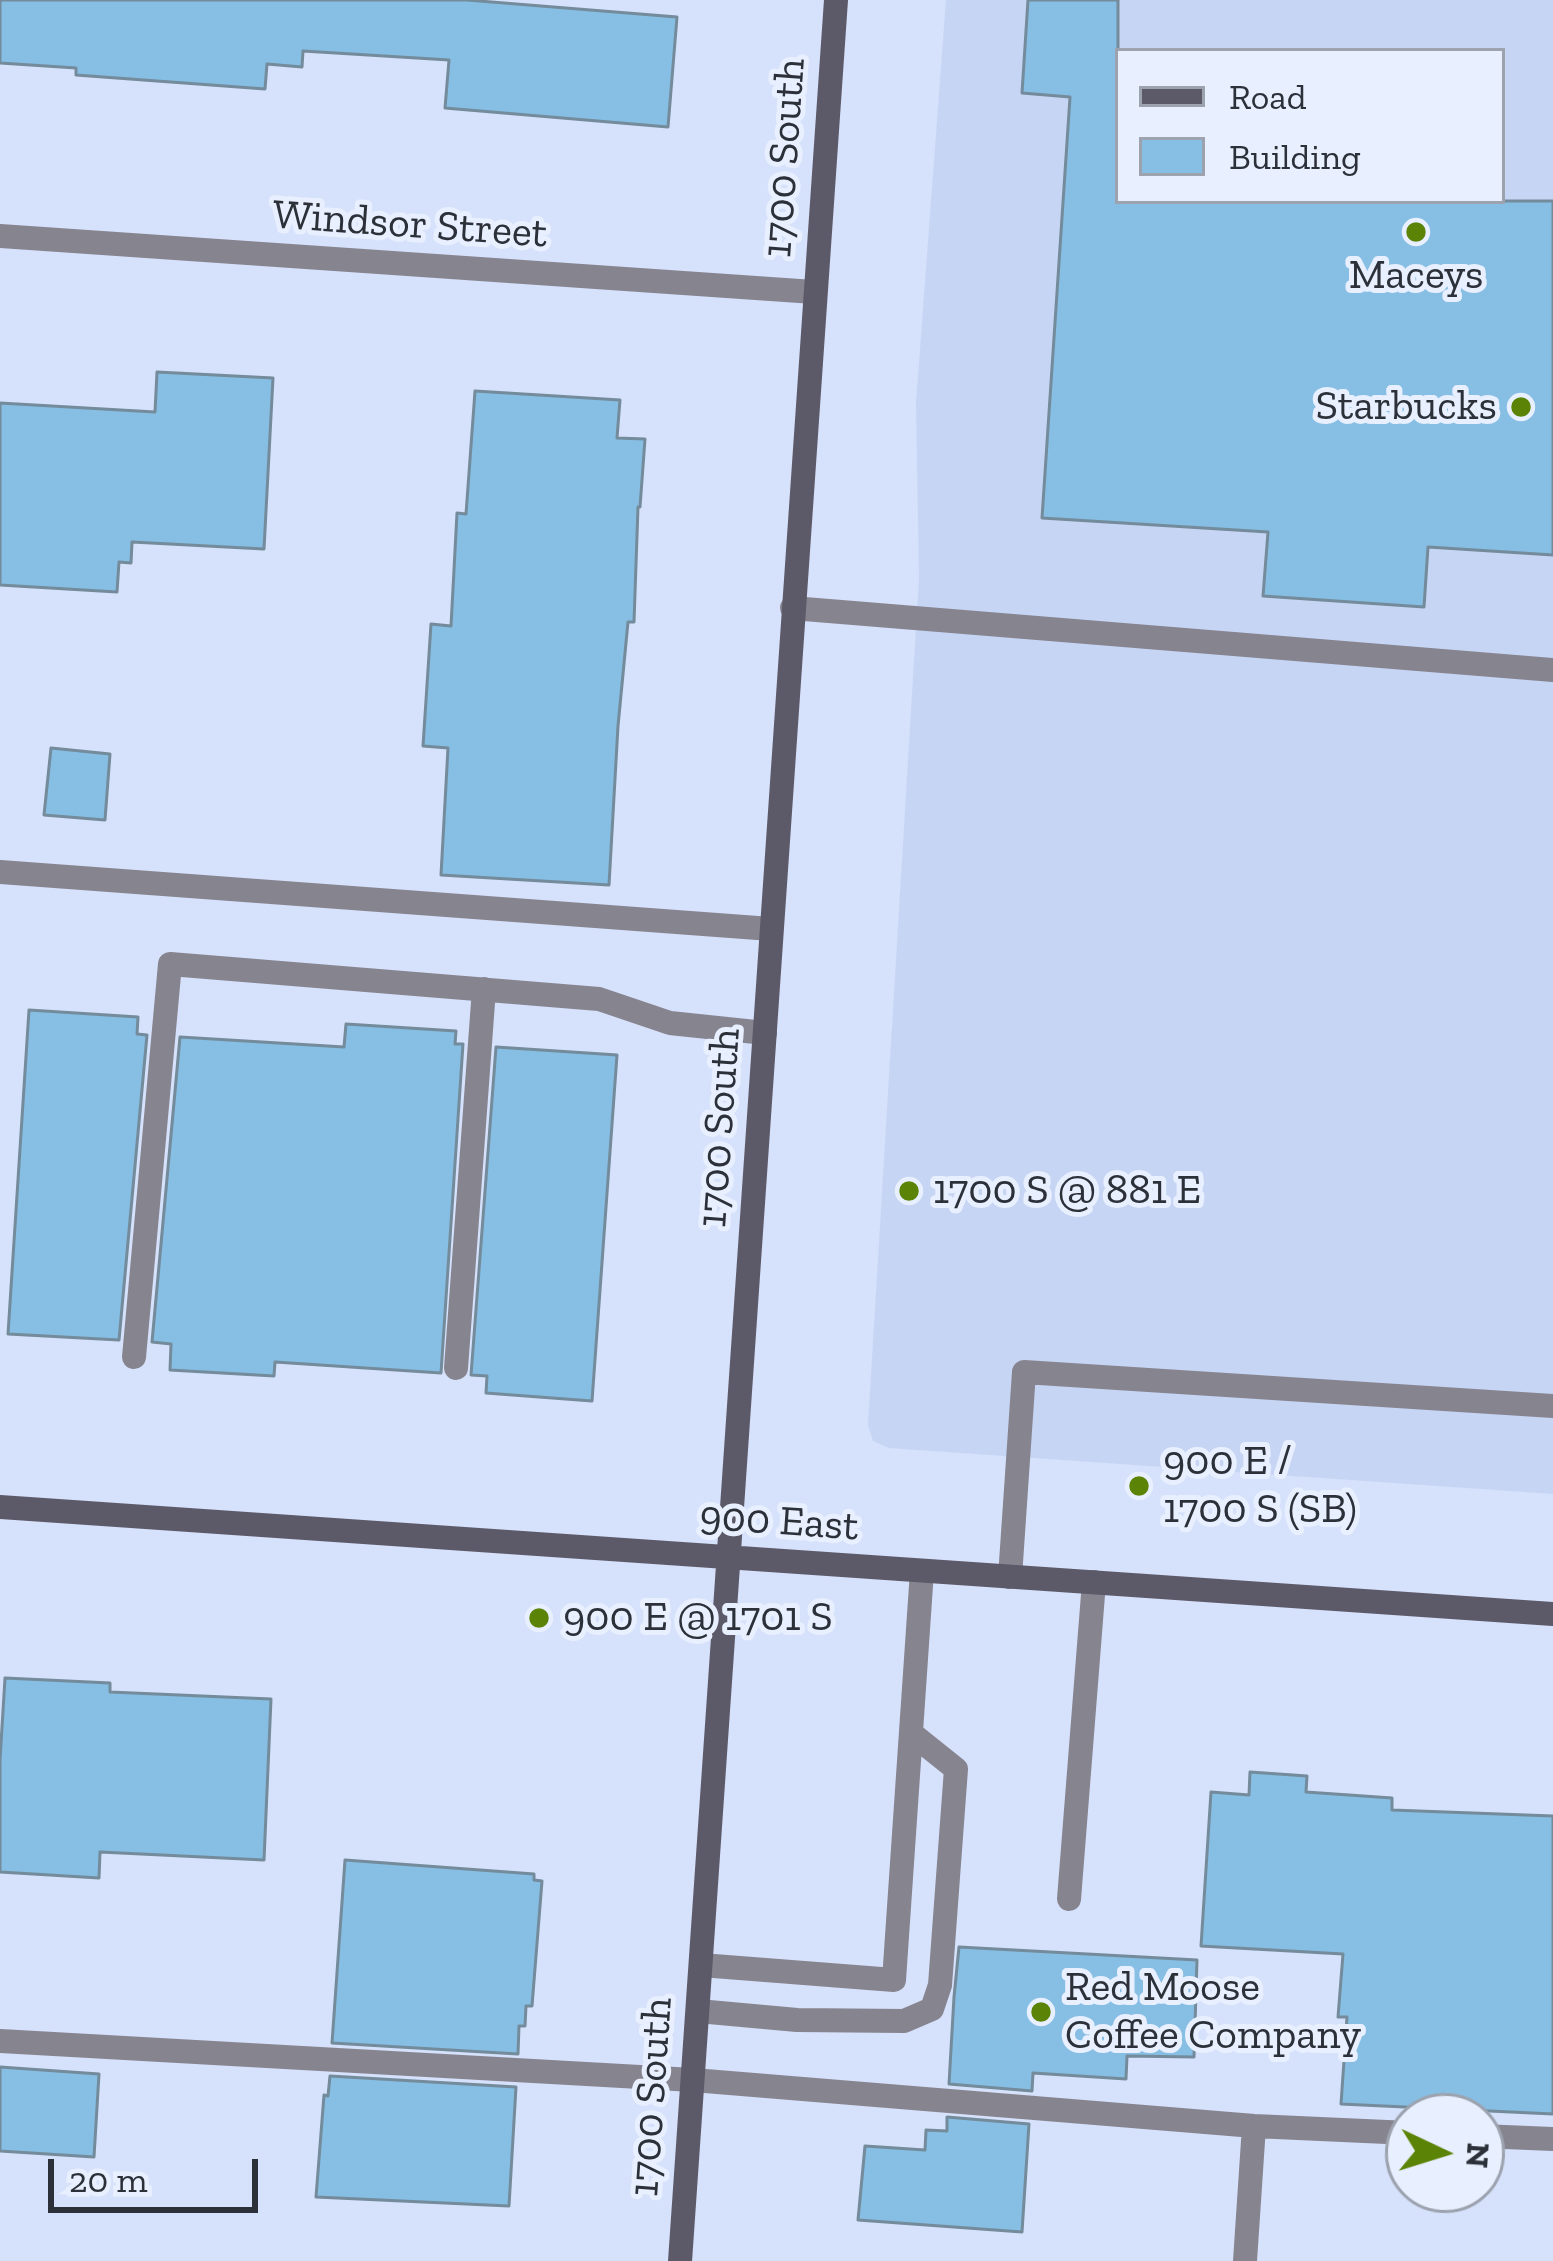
<!DOCTYPE html>
<style>
body{margin:0}
#map{position:relative;width:1553px;height:2261px;overflow:hidden;background:#d6e1fb;font-family:"Zilla Slab",serif}
canvas{display:block}
.legend{position:absolute;left:1115px;top:48px;width:390px;height:156px;box-sizing:border-box;background:#e8effe;border:3px solid #9ca3af;margin:0;padding:15px 21px;list-style:none;font-size:36px;color:#2b3039}
.legend li{display:flex;align-items:center;gap:24px;height:60px}
.legend b{width:60px;border:3px solid #9ca3af}
.north{position:absolute;left:1385px;top:2093px;width:120px;height:120px;box-sizing:border-box;background:#e8effe;border:3px solid #9ca3af;border-radius:50%;rotate:94deg;font-size:33px;font-weight:700;line-height:48px;text-align:center;color:#2b3039}
.north::after{content:'';display:block;margin:auto;width:42px;height:54px;background:#5b8306;clip-path:polygon(50% 0,100% 100%,50% 72%,0 100%)}
.scale{position:absolute;left:48px;top:2159px;width:210px;height:54px;box-sizing:border-box;border:6px solid #2b3039;border-top:0;padding-left:15px;font-size:36px;line-height:42px;white-space:nowrap;color:#2b3039;-webkit-text-stroke:9px #e8effe;paint-order:stroke}
</style>
<div id="map">
<canvas width="1553" height="2261"></canvas>
<ul class="legend">
<li><b style="height:15px;background:#5c5968"></b>Road</li>
<li><b style="height:33px;background:#87bee3"></b>Building</li>
</ul>
<div class="north">N</div>
<div class="scale">20 m</div>
</div>
<script>
const c = document.querySelector('canvas').getContext('2d');
c.lineJoin = 'round';
function fill(path, color) { c.fillStyle = color; c.fill(path, 'evenodd'); }
function strokePath(path, color, width, dash) { c.strokeStyle = color; c.lineWidth = width; c.lineCap = dash ? 'butt' : 'round'; c.setLineDash(dash || []); c.stroke(path); }
function label(font, color, halo, rows, align = 'center') {
  c.font = font + ' "Zilla Slab",serif'; c.lineWidth = 10; c.setLineDash([]); c.textBaseline = 'middle'; c.strokeStyle = halo; c.fillStyle = color; for (const [text, x, y, turn = 0] of rows) {
    c.save(); c.translate(x, y); c.rotate((+turn || 0) * Math.PI / 180); c.textAlign = isNaN(turn) ? turn : align; if (halo) c.strokeText(text, 0, 0); c.fillText(text, 0, 0); c.restore();
  }
}
fill(new Path2D(`
 M946 0H1553V1494L889 1448 873 1441 868 1425 919 578 916 403ZM1118 51H1502V201H1118Z`), '#c7d5f4');
const building = new Path2D(`
 M0 0H467L677 17 668 127 445 108 449 60 303 51 302 67 267 64 265 89 76 75V68L0 63Z
 M1028 0H1118V201H1553V555L1428 547 1424 607 1263 596 1268 532 1042 518 1070 97 1022 93Z
 M157 372 273 378 264 549 132 542 131 563 119 562 117 592 0 585V403L155 412Z
 M475 391 620 400 617 438 645 439 640 507H638L634 622H628L618 726 609 885 441 875 448 748 423 746 431 624 451 626 457 513 466 514Z
 M51 748 110 754 105 820 44 815Z
 M29 1010 138 1017 137 1034 147 1035 119 1340 8 1334Z
 M346 1024 456 1031 455 1044H463L441 1373 275 1362 274 1376 170 1370 171 1344 152 1342 180 1037 344 1047Z
 M496 1047 617 1055 592 1401 486 1393 487 1376 471 1375Z
 M5 1678 110 1683V1692L271 1699 264 1860 100 1852 99 1878 0 1872V1760Z
 M1250 1772 1307 1776 1306 1792 1392 1798V1810L1553 1816V2114L1341 2104 1347 2017H1338L1343 1954 1201 1946 1211 1792 1249 1795Z
 M345 1860 534 1874V1880L542 1881 532 2006H526L525 2026H519L518 2054 332 2043Z
 M959 1947 1197 1960 1194 2057 1127 2056 1126 2079 1033 2073 1032 2091 949 2084 954 1997Z
 M0 2067 99 2074 94 2157 0 2151Z
 M330 2076 516 2087 509 2206 316 2197 324 2095 328 2096Z
 M947 2117 1029 2124 1022 2232 858 2220 865 2146 925 2150 926 2130 947 2131Z`);
fill(building, '#87bee3');
strokePath(building, '#738b9b', 3);
strokePath(new Path2D(`
 M792 608 1553 670
 M0 872 771 929
 M134 1357 170 964 599 999 670 1023 765 1033
 M456 1368 484 989
 M1010 1577 1024 1372 1553 1406
 M1069 1899 1094 1582
 M701 1965 894 1980 922 1571
 M698 2011 797 2020 904 2021 932 2009 940 1985 956 1769 911 1733
 M0 2041 693 2080 1254 2126 1409 2133
 M1481 2136 1553 2139
 M1245 2261 1254 2126`), '#86848f', 24);
strokePath(new Path2D(`
 M0 236 814 292`), '#86848f', 24);
strokePath(new Path2D(`
 M0 1507 1553 1614
 M680 2261 836 0`), '#5c5968', 24);
for (const [x, y, r, color] of [
 [1416,232,12,"#5b8306"],
 [1521,407,12,"#5b8306"],
 [909,1191,12,"#5b8306"],
 [1139,1486,12,"#5b8306"],
 [539,1618,12,"#5b8306"],
 [1041,2012,12,"#5b8306"]
]) { const dot = new Path2D(); dot.arc(x, y, r, 0, 2 * Math.PI); c.fillStyle = color; c.fill(dot); strokePath(dot, '#e8effe', 4.5); }
label('42px', '#2b3039', '#e8effe', [
 ["1700 South",785,158,-86],
 ["Windsor Street",410,225,4],
 ["1700 South",720,1128,-86],
 ["900 East",779,1522,4],
 ["1700 South",652,2097,-86]
]);
label('42px', '#2b3039', '#e8effe', [
 ["Maceys",1416,276,"center"],
 ["Starbucks",1497,407,"right"],
 ["1700 S @ 881 E",933,1191],
 ["900 E /",1163,1462],
 ["1700 S (SB)",1163,1510],
 ["900 E @ 1701 S",563,1618],
 ["Red Moose",1065,1988],
 ["Coffee Company",1065,2036]
], 'left');
</script>
